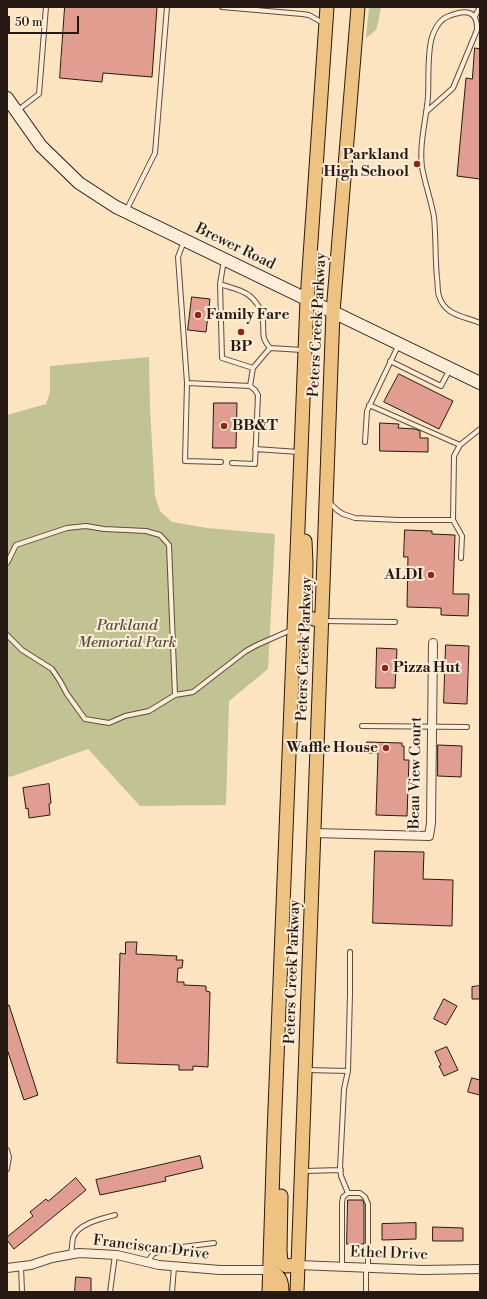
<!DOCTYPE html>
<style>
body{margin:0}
#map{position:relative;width:487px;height:1299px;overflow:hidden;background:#fce4c1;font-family:"Libre Bodoni",serif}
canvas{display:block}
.frame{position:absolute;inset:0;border:8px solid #261913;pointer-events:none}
.scale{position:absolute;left:8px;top:16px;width:71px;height:18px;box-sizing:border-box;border:2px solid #261913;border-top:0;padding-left:5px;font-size:12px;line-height:14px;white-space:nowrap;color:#261913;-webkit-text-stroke:3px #fdedd7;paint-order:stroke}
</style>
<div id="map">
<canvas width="487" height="1299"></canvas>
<div class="frame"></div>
<div class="scale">50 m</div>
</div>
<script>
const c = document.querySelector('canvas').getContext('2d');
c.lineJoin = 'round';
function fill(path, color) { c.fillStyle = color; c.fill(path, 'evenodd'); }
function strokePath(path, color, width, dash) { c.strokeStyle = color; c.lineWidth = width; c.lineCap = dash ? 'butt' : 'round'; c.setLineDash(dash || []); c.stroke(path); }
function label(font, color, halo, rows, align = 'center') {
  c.font = font + ' "Libre Bodoni",serif'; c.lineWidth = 4; c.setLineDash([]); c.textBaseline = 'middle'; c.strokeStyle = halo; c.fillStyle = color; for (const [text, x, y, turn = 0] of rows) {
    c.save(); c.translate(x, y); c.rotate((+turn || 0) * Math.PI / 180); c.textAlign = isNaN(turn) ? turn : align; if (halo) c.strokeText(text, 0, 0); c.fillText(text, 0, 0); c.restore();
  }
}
fill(new Path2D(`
 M369 7H381L379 19 376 30 366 38Z
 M149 357 150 408 155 496 160 511 172 522 207 528 275 534 268 669 229 701 226 805 140 806 88 749 13 776 7 777V415L46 404 50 392V366Z`), '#c1c492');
const building = new Path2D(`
 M65 7H157L152 77 103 73 102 82 60 78Z
 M475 48 480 49V179L457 176 466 78 472 79Z
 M192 297 210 299 206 332 188 330Z
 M399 374 453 401 439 429 384 402Z
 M214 403H237L236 448H213Z
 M380 423 399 424 398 428 415 429 420 431V438H428V452L380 451Z
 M405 530 432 531V534L455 535 453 594H469L468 616 441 615V608L407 607 408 557H404Z
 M446 645 469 646 467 704 444 703Z
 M377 648 397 649 395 688H376Z
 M367 742 402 743V746H404V760H409L407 816 376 815 378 753H367Z
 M438 745 462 746 461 777 438 776Z
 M49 784 51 803 49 804 50 815 29 818 28 808 26 809 23 788Z
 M375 851 424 852 423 879 453 880 452 926 373 923Z
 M126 942H137L136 954 177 956 176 960H183L182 968H178L177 982H184V985L206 986V991L210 992 208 1067 193 1066V1070H179V1065L117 1063 120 953 125 954Z
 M480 986V999H472V987Z
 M444 999 457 1006 446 1025 434 1019Z
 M7 1005H9L38 1095 24 1100 7 1049Z
 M447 1047 458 1070 444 1076 439 1066 441 1065 435 1052Z
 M472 1078 480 1080V1095L468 1092Z
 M200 1156 203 1168 165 1177 166 1181 100 1195 96 1180Z
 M76 1178 86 1190 14 1249 7 1240V1237L33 1216 30 1212 46 1199 48 1201Z
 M348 1200H363L364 1205V1244H347Z
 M416 1223V1239L382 1240V1224Z
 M433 1227 463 1228V1241H433Z
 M76 1277 91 1278V1292H75Z`);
fill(building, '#e19d90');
strokePath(building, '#261913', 1);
const lane = new Path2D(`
 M222 7 302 14 309 15 323 23
 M475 16 480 7
 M17 111 39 94 46 7
 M426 112 443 97 453 88 477 30C478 9 464 10 449 16 440 19 435 28 432 37 427 53 429 79 428 97 426 120 419 144 422 167 425 184 431 200 434 217 436 237 435 258 437 278 438 283 437 290 439 296 445 316 464 316 480 323
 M126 211 155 153 167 7
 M184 241 178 257 187 383 185 461 221 462
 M224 260 220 284 222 358 253 368 270 348 302 350
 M220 284C237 290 249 290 259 307 261 312 263 317 263 322 264 335 261 337 270 348
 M390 361 441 386 450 369
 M187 383 250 386 255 390 258 395 255 464 232 463
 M250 386 253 368
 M369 405 460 445
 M365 442 367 411 399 344
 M255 449 299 452
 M329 502 337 510 343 514 355 518 399 520H453L462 536 461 558
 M453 520 454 456 460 445 480 429
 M7 563 16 545 67 528 86 526 104 529 146 531 160 535 169 545 175 695 149 711 125 716 109 723 85 719 67 694 60 681 52 669 22 650 7 635
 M324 621 395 622
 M175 695 193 692 246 651 257 645 291 630
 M362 726 467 727
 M307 1070 348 1071
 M7 1150 9 1157 7 1169
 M304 1171 341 1170
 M348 1193 341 1176 340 1168 344 1089 348 1071 350 994V952
 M71 1254C72 1249 72 1243 73 1238 77 1224 103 1218 115 1215
 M147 1262 153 1254 166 1249 214 1243
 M21 1266 22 1292
 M342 1267V1203L343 1197 348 1193H360L365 1197 368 1204V1268
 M366 1268V1292
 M110 1292 115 1255
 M172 1292 174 1267`);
const street = new Path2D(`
 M314 833 429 836 431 823 433 643
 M298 1265 423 1270 480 1269
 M7 1268 31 1265 52 1258 79 1253 117 1255 159 1265 220 1270H270`);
const secondary = new Path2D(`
 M7 98 41 146 79 183 116 207 480 383`);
const primary = new Path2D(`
 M305 541 306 563 305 617 322 621
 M281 1196 280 1251 281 1262 286 1266 298 1265
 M270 1270C280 1277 282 1280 282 1292
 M269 1292 274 1134 307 300 327 7
 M297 1292 333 312 358 7`);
strokePath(lane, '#5c4c3e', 6);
strokePath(street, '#5c4c3e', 10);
strokePath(secondary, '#261913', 14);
strokePath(primary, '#261913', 15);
strokePath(lane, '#fdedd7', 4);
strokePath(street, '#fdedd7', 8);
strokePath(secondary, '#fdedd7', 12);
strokePath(primary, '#eec280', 13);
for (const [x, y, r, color] of [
 [417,164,4,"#8f2418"],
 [198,315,4,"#8f2418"],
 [241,332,4,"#8f2418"],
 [224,426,4,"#8f2418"],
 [431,575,4,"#8f2418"],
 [385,668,4,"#8f2418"],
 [386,748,4,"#8f2418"]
]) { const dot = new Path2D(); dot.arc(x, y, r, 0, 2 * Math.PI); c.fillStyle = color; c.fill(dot); strokePath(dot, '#fdedd7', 1.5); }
label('bold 15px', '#261913', '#fdedd7', [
 ["Parkland",409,155],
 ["High School",409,172],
 ["Family Fare",206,315,"left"],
 ["BP",241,347,"center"],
 ["BB&T",232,426,"left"],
 ["ALDI",423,575],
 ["Pizza Hut",393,668,"left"],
 ["Waffle House",378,748]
], 'right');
label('15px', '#261913', '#fdedd7', [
 ["Brewer Road",235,247,26],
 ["Peters Creek Parkway",318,325,-87],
 ["Peters Creek Parkway",305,649,-88],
 ["Beau View Court",416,773,-89],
 ["Peters Creek Parkway",293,972,-88],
 ["Franciscan Drive",151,1248,7],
 ["Ethel Drive",389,1254,2]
]);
label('italic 15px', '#544c39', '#fdedd7', [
 ["Parkland",127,626],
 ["Memorial Park",127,643]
]);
</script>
